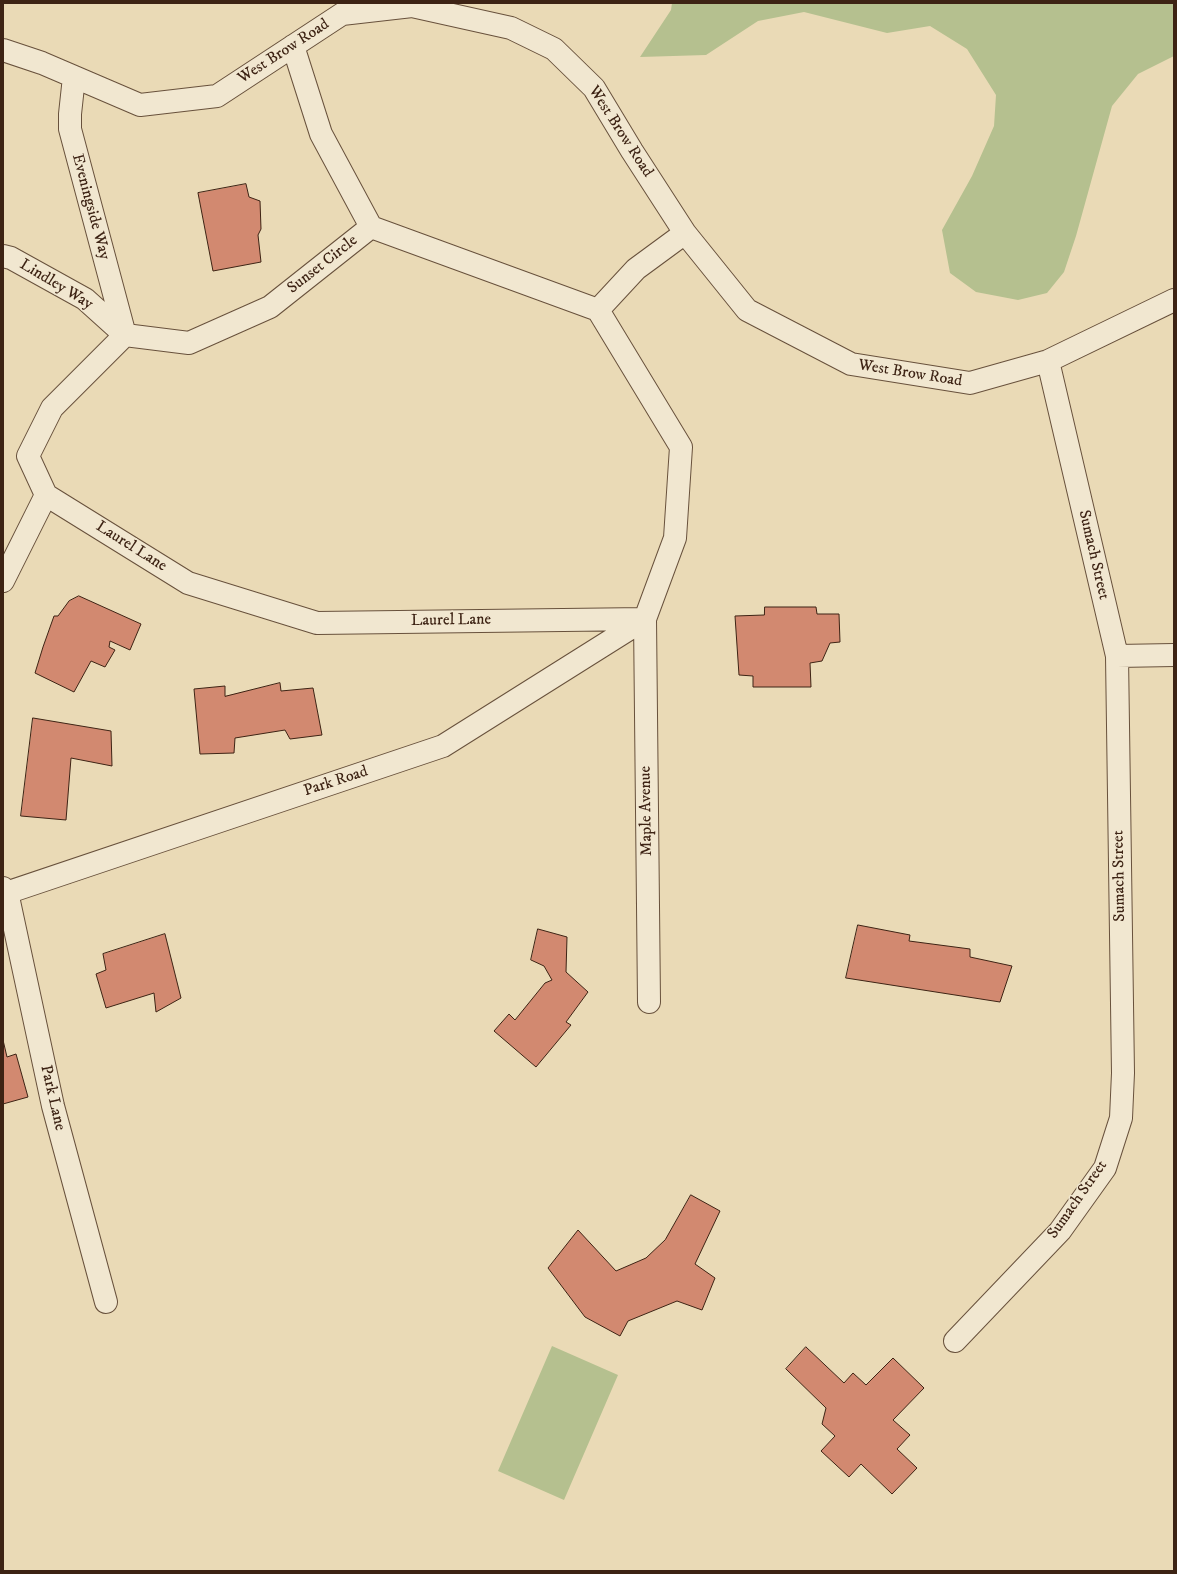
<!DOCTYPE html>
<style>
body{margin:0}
#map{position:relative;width:1177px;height:1574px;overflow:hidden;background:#eadab6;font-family:"IM FELL DW Pica",serif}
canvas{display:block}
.frame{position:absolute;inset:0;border:4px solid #3d2314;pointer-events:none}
</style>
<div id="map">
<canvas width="1177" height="1574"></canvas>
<div class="frame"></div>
</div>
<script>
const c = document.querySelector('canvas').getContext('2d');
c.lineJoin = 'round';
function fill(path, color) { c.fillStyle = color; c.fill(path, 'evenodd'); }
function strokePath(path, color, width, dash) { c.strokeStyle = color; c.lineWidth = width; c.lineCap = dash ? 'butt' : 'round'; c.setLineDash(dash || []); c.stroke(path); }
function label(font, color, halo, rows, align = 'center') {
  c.font = font + ' "IM FELL DW Pica",serif'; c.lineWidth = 3; c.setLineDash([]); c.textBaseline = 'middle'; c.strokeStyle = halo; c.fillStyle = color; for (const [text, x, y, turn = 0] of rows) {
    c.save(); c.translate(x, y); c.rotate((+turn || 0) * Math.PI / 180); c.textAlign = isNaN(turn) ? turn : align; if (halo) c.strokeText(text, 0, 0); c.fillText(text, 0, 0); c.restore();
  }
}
fill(new Path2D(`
 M672 3H1174V56L1138 74 1112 106 1076 236 1064 272 1047 293 1018 300 976 292 950 273 942 230 972 176 994 126 996 95 967 49 930 26 887 33 804 12 758 21 706 55 640 57 671 10Z
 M552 1346 618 1375 564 1500 498 1471Z`), '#b5c08f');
const building = new Path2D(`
 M246 184 249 197 260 201 261 229 258 235 261 262 213 271 198 193Z
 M79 596 141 624 130 650 110 641 109 647 115 650 105 667 91 661 74 692 35 673 43 647 54 616H58L69 601Z
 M765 607H816L817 614H839L840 642 830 643 822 661 810 663 811 687H753V676L739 675 735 616 764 615Z
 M280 683 281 691 313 688 322 735 290 739 285 730 235 738 234 753 200 754 194 689 225 686V696Z
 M33 718 111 731 112 766 71 758 66 820 21 816Z
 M858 925 910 935 909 941 970 949V957L1012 966 1000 1002 846 978Z
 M538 929 567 937 566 972 588 992 566 1022 571 1025 536 1067 494 1031 509 1014 515 1020 545 983 552 980 544 966 531 960Z
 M165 934 181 998 156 1012 154 993 106 1008 96 974 106 970 103 954Z
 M3 1040 7 1057 16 1054 28 1097 3 1104Z
 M691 1195 720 1211 695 1264 715 1278 702 1310 677 1301 628 1321 620 1336 585 1317 548 1268 578 1230 616 1271 646 1258 665 1240Z
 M806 1347 844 1383 853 1373 866 1385 893 1358 924 1388 893 1420 910 1435 897 1449 917 1468 892 1494 861 1464 849 1477 821 1451 835 1436 822 1424 826 1408 786 1369Z`);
fill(building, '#d28970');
strokePath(building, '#3d2314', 1);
const minor = new Path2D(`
 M293 46 321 134 371 227
 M3 50 42 63 140 105 217 96 342 14 412 6 511 28 554 49 594 88 632 151 685 233 747 310 851 364 970 383 1048 361 1174 300
 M74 77 70 114V129L125 335
 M3 256 11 258 85 299 125 335
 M598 310 681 447 675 538 645 619 649 1002
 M598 310 636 269 685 233
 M125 335 189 343 270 307 371 227 598 310
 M46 495 188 583 317 623 645 619
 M46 495 28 456 52 408 125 335
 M3 581 46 495
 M1117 656 1174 655
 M3 888 7 892 53 1106 106 1302
 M3 894 443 746 645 619
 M955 1341 1060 1231 1105 1168 1121 1118 1123 1073 1117 656 1048 361`);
strokePath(minor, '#68513c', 24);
strokePath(minor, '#f1e7d0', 22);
label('16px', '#3d2314', '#f1e7d0', [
 ["West Brow Road",284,52,-33],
 ["West Brow Road",620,132,57],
 ["Eveningside Way",90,207,75],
 ["Sunset Circle",323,265,-38],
 ["Lindley Way",56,285,31],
 ["West Brow Road",910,374,9],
 ["Laurel Lane",131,547,32],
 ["Sumach Street",1093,555,77],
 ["Laurel Lane",451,621,-1],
 ["Park Road",336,782,-18],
 ["Maple Avenue",647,811,-91],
 ["Sumach Street",1120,876,-91],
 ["Park Lane",52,1098,77],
 ["Sumach Street",1078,1200,-55]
]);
</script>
